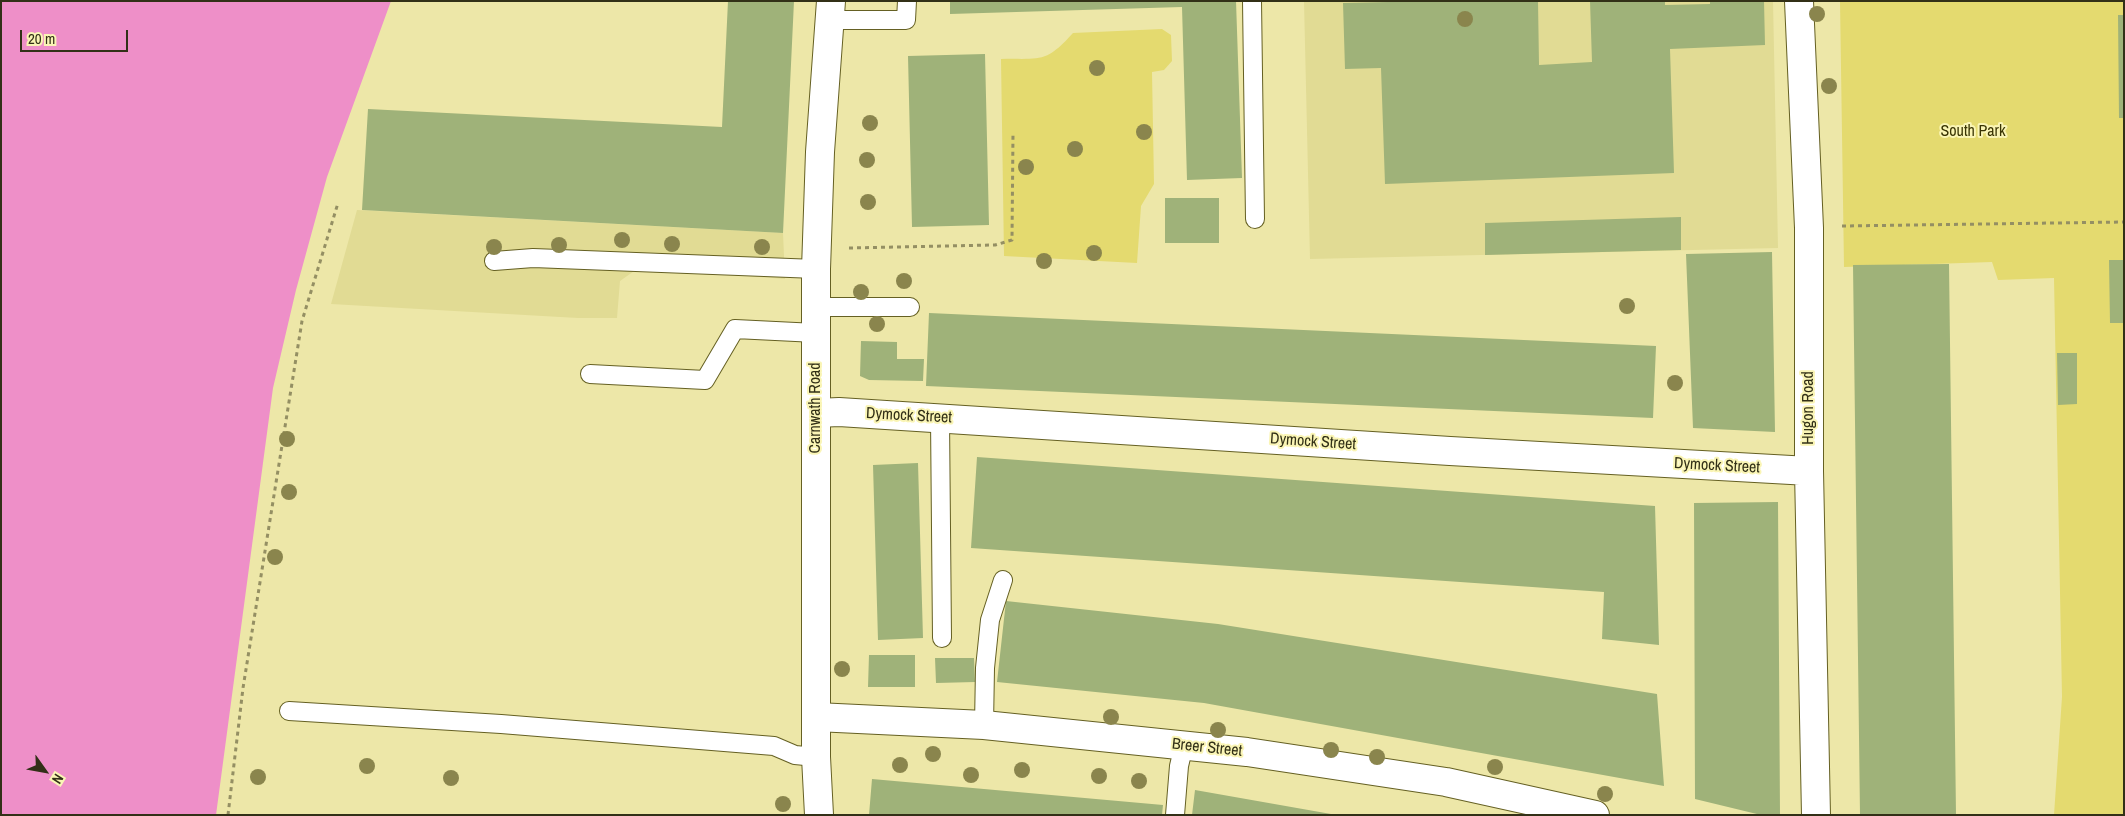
<!DOCTYPE html>
<style>
body{margin:0}
#map{position:relative;width:2125px;height:816px;overflow:hidden;background:#ede7a8;font-family:"Archivo Narrow",sans-serif}
canvas{display:block}
.frame{position:absolute;inset:0;border:2px solid #323017;pointer-events:none}
.north{position:absolute;left:20px;top:746px;width:50px;height:50px;-webkit-text-stroke:4px #faf5b5;paint-order:stroke;rotate:122deg;font-size:14px;font-weight:700;line-height:20px;text-align:center;color:#323017}
.north::after{content:'';display:block;margin:auto;width:18px;height:22px;background:#323017;clip-path:polygon(50% 0,100% 100%,50% 72%,0 100%)}
.scale{position:absolute;left:20px;top:30px;width:108px;height:22px;box-sizing:border-box;border:2px solid #323017;border-top:0;padding-left:6px;font-size:15px;line-height:18px;white-space:nowrap;color:#323017;-webkit-text-stroke:4px #faf5b5;paint-order:stroke}
</style>
<div id="map">
<canvas width="2125" height="816"></canvas>
<div class="frame"></div>
<div class="north">N</div>
<div class="scale">20 m</div>
</div>
<script>
const c = document.querySelector('canvas').getContext('2d');
c.lineJoin = 'round';
function fill(path, color) { c.fillStyle = color; c.fill(path, 'evenodd'); }
function strokePath(path, color, width, dash) { c.strokeStyle = color; c.lineWidth = width; c.lineCap = dash ? 'butt' : 'round'; c.setLineDash(dash || []); c.stroke(path); }
function label(font, color, halo, rows, align = 'center') {
  c.font = font + ' "Archivo Narrow",sans-serif'; c.lineWidth = 4; c.setLineDash([]); c.textBaseline = 'middle'; c.strokeStyle = halo; c.fillStyle = color; for (const [text, x, y, turn = 0] of rows) {
    c.save(); c.translate(x, y); c.rotate((+turn || 0) * Math.PI / 180); c.textAlign = isNaN(turn) ? turn : align; if (halo) c.strokeText(text, 0, 0); c.fillText(text, 0, 0); c.restore();
  }
}
fill(new Path2D(`
 M1304 1H1773L1778 248 1310 259Z
 M357 210 783 233 785 279 648 268 637 269 620 281 617 318H578L331 304Z`), '#e1db94');
fill(new Path2D(`
 M1840 1H2124V815H2054L2062 697 2054 278 1998 280 1992 262 1844 267Z
 M1162 29 1171 35 1172 61 1164 70 1152 72 1154 184 1141 206 1137 263 1004 256 1001 59C1041 58 1045 64 1073 33Z`), '#e4da6f');
fill(new Path2D(`
 M1 1H391L327 177 296 290 273 388 216 815H1Z`), '#ee8fc8');
fill(new Path2D(`
 M728 1H794L783 233 362 210 368 109 722 127Z
 M950 1H1236L1242 178 1187 180 1182 7 950 14Z
 M1432 1H1538L1539 65 1592 62 1590 1H1665V5L1710 4V1H1764L1765 45 1670 49 1674 173 1385 184 1381 68 1345 69 1343 3Z
 M2118 15H2124V118H2119Z
 M985 54 989 225 912 227 908 56Z
 M1165 198H1219V243H1165Z
 M1681 217V250L1485 255V223Z
 M1772 252 1775 432 1693 428 1686 254Z
 M2109 260H2124V323H2110Z
 M1949 264 1956 815H1860L1853 265Z
 M929 313 1656 346 1653 418 926 386Z
 M861 341 897 342V359H924L923 381 869 380 860 376Z
 M2057 353H2077V404L2058 405Z
 M977 457 1655 506 1659 645 1602 639 1604 592 971 548Z
 M918 463 923 638 878 640 873 465Z
 M1778 502 1780 815H1761L1695 799 1694 503Z
 M1006 601 1218 624 1657 694 1664 786 1204 703 997 682Z
 M869 655H915V687H868Z
 M935 658H974L975 682 936 683Z
 M872 779 1163 805 1162 815H869Z
 M1195 790 1331 814V815H1192Z`), '#9fb279');
const lane = new Path2D(`
 M1252 1 1255 219
 M830 20H906L907 1
 M494 261 533 258 816 269
 M816 307H910
 M590 374 705 380 735 329 816 333
 M940 418 942 638
 M289 711 501 724 774 746 795 755 816 757
 M984 725 985 668 990 620 1003 580
 M1175 815 1179 766 1184 745`);
const street = new Path2D(`
 M1799 1 1809 228V471L1816 815
 M817 413 839 412 1450 451 1809 471
 M816 717 984 725 1247 752 1446 782 1595 815`);
const secondary = new Path2D(`
 M819 815 816 757V269L820 152 831 1`);
strokePath(lane, '#656023', 20);
strokePath(street, '#656023', 30);
strokePath(secondary, '#656023', 30);
strokePath(new Path2D(`
 M1842 226 2124 222
 M849 248 995 245 1012 240 1013 134
 M228 815 243 688 302 321 338 203`), '#948f63', 3, [4, 4]);
strokePath(lane, '#fff', 18);
strokePath(street, '#fff', 28);
strokePath(secondary, '#fff', 28);
c.fillStyle = '#8a854d';
for (const [x, y] of [
 [1817,14],
 [1465,19],
 [1097,68],
 [1829,86],
 [870,123],
 [1144,132],
 [1075,149],
 [867,160],
 [1026,167],
 [868,202],
 [622,240],
 [672,244],
 [559,245],
 [494,247],
 [762,247],
 [1094,253],
 [1044,261],
 [904,281],
 [861,292],
 [1627,306],
 [877,324],
 [1675,383],
 [287,439],
 [289,492],
 [275,557],
 [842,669],
 [1111,717],
 [1218,730],
 [1331,750],
 [933,754],
 [1377,757],
 [900,765],
 [367,766],
 [1495,767],
 [1022,770],
 [971,775],
 [1099,776],
 [258,777],
 [451,778],
 [1139,781],
 [1605,794],
 [783,804]
]) { c.beginPath(); c.arc(x, y, 8, 0, 2 * Math.PI); c.fill(); }
label('16px', '#393403', '#faf5b5', [
 ["South Park",1973,132]
]);
label('16px', '#323017', '#faf5b5', [
 ["Carnwath Road",816,408,-90],
 ["Hugon Road",1809,408,-90],
 ["Dymock Street",909,416,3],
 ["Dymock Street",1313,442,4],
 ["Dymock Street",1717,466,3],
 ["Breer Street",1207,748,6]
]);
</script>
